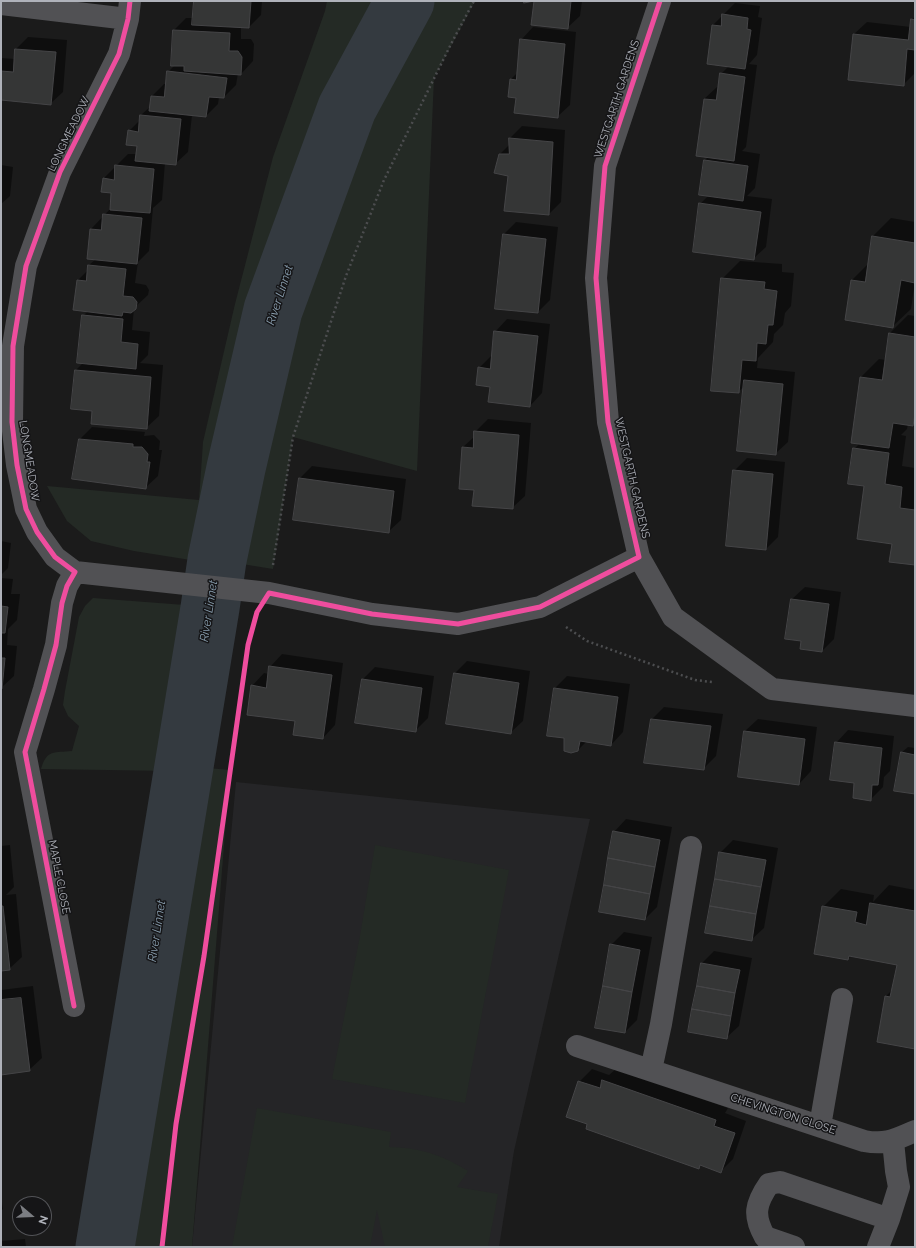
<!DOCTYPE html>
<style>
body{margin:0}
#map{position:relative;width:916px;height:1248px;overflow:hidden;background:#1b1b1b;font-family:Raleway,sans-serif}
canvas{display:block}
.frame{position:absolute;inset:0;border:2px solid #afb2ba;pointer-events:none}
.north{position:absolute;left:12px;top:1196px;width:40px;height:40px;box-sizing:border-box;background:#151517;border:1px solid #535458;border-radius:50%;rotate:109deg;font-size:11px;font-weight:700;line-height:16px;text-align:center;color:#afb2ba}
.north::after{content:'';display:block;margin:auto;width:14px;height:18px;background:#7b7d82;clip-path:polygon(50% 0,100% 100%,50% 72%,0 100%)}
</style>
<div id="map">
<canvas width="916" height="1248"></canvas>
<div class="frame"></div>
<div class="north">N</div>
</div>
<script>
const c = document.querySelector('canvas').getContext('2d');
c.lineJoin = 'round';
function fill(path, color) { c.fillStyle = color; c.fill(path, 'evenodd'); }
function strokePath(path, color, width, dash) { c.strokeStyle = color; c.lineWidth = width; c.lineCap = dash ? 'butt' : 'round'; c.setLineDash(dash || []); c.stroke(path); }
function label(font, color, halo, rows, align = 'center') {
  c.font = font + ' Raleway,sans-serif'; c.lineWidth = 3; c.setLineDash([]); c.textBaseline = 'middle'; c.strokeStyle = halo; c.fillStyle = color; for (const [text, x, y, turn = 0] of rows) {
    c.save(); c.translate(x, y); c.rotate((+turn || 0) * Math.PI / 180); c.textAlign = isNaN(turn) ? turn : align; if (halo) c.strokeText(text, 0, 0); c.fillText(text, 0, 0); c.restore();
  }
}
fill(new Path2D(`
 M236 782 590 819 514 1151 499 1247H192Z`), '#252527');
fill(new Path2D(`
 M327 1H393L343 93 293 219 254 341 207 549 203 562 134 551 91 541 67 521 47 486 199 500 203 442 235 304 273 157 325 11Z
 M406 1H475L434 78 417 471 293 437 273 569 217 560 236 468 371 65Z
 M93 598 198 606 172 771 41 769C47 749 54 753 72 751L79 726 68 716 63 705 65 691 79 617 85 606Z
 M185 766 230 770 192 1247H123Z
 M375 845 509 870 465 1103 332 1079 360 936Z
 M257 1108 391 1132 389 1147C418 1147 443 1155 468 1171L457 1187 498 1194 488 1247H385L377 1210 370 1247H232Z`), '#242a25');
fill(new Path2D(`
 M195 1H262L261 15 249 27H241V39H251L254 44 253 61 241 74 238 73 236 85 224 97H219L218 104 206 116 192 115 188 152 175 164 165 163 162 200 153 208 149 251 138 262 135 283 146 285 149 290 148 295 134 308 132 330 150 332 148 355 140 363 163 365 159 416 146 428 93 410 76 370 84 362 83 316 88 311 74 309 78 280 89 269V265L96 259 91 229 112 207 113 192 103 179 128 154H137L138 145 129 131 141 119V115L151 106 152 96 164 84H167L168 72 175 65H172L174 30 186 18H193Z
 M535 1H582L580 16 567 28Z
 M735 3 760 6 758 17 762 18 757 55 749 64 757 65 746 147 742 151 760 154 755 188 747 196 772 199 766 247 753 259 700 204 709 195 705 160 709 156 697 155 704 99 717 87H719L721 74 729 66 708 63 713 25Z
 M915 16V73L903 85 849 79 854 34 867 22 911 27 912 20Z
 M533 27 576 32 570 105 557 117 517 97 511 79 518 72 521 40Z
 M28 37 67 40 63 92 50 104 1 100V58L15 59 16 49Z
 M522 126 565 130 561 202 549 214 509 175 500 154 510 144V138Z
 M1 165 13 167 10 196 1 204Z
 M891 218 915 222V282L911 309 893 326 852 280 869 263 873 236Z
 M516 222 558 227 550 300 538 312 503 235Z
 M740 261 782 264V272L794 273 791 306 785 313 783 325 774 334 773 342 758 358 757 368 795 372 788 442 775 454 745 386 738 392 722 279Z
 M908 315 915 316V423L913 425 908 424 907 429 901 435 906 436 902 466 915 468V564L893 543 865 485 854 449 859 444 852 443 861 377 879 359 886 360 890 333Z
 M507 319 550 324 542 393 530 406 491 386 479 368 492 355 495 332Z
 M488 419 531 423 525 496 512 508 475 489 463 447 475 436V432Z
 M92 427 145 432 144 436 154 435 160 441 159 450H162L158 476 145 488 80 439Z
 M747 458 785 462 778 537 766 549 734 471Z
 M312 466 406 479 401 520 388 532 294 519 300 478Z
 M1 541 11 543 8 568 1 575Z
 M1 578 13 579 11 594H20L17 620 8 629 7 645 17 646 14 676 1 688Z
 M805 587 841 592 834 639 822 651 802 640 792 599Z
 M282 654 343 663 335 725 323 738 296 720 252 686 264 673 269 674 270 667Z
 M467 661 530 671 523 721 510 733 455 673Z
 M375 667 434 676 428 718 415 731 363 679Z
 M567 676 630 684 623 732 611 745 587 741 578 750 565 737 548 735 555 688Z
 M664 707 723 714 716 756 703 769 651 720Z
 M758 719 817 727 811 771 799 784 739 776 745 731Z
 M848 730 894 736 890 771 884 777 883 787 870 800 856 782 836 743Z
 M908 747 915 748V793L901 753Z
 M626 819 672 827 657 907 645 919 614 832Z
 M733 840 778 848 764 928 751 940 720 853Z
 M10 845 14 887 6 895 16 894 22 957 9 969 1 970V846Z
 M889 885 915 890V1047L886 996 893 989 898 964 852 956 848 959 823 907 841 889 874 895 873 902Z
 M624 932 652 937 637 1020 625 1032 611 945Z
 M714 951 752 958 739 1026 726 1038 702 963Z
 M33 986 42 1058 29 1070 1 1074V990Z
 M592 1069 609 1075 616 1069 728 1108 725 1113 746 1121 733 1159 721 1171 701 1165 699 1168 579 1082Z
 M1 1196 3 1209 1 1211Z
 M25 1239 26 1247H1V1241Z`), '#0007');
strokePath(new Path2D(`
 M105 1247 210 608 217 560 236 468 273 310 347 108 405 1`), '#343a40', 59);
const building = new Path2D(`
 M194 1H251L249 28 192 25Z
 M524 1H571L568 29 531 25 534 1 524 3Z
 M722 14 748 18 747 29 751 30 745 69 707 64 712 25 721 26Z
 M911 19 915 20V50L907 49 904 86 848 80 853 34 908 40Z
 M173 30 230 33 229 51H238L242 57 241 75 184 71V66H171Z
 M520 39 565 44 558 118 514 113 516 98 508 97 510 79 516 80Z
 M15 49 56 52 51 105 1 100V71L13 72Z
 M167 71 227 78 224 98 209 97 206 117 149 111 151 96 164 97Z
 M720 73 745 77 734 161 696 156 704 99 716 100Z
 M140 115 181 119 176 165 135 161 137 146 126 145 128 130 138 132Z
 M509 138 553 142 549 215 504 211 508 176 494 173 499 154H509Z
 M704 160 748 166 743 201 699 195Z
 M115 165 154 169 150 213 110 210 111 193 101 192 103 178 114 180Z
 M699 203 761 212 754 260 693 252Z
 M103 214 142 218 137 264 87 259 90 229 101 230Z
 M503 234 546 239 538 313 495 309Z
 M872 236 915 243V283L901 280 893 328 845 320 851 280 865 282Z
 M88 265 126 269 123 296 133 297 137 302 136 309 131 313 123 312 122 316 73 310 77 280 86 281Z
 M721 278 765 282 764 289 777 291 773 325H768L766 344 757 343 756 361 742 360 739 393 711 391Z
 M82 315 123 319 121 342 138 344 136 369 77 363Z
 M494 331 538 336 530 407 488 402 490 387 476 385 478 367 490 369Z
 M889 333 915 337V414L913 426 893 423 889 448 851 443 860 377 882 380Z
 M75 370 151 377 147 429 91 424 92 411 71 409Z
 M744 380 783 384 776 455 737 451Z
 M474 431 519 435 513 509 472 506 474 490 459 489 462 447 473 448Z
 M79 439 133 444V447H142L148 454 147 462H150L146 489 72 479Z
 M853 448 889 453 885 484 902 487 900 508 915 510V565L889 562 892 544 857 539 864 486 848 484Z
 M733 470 773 474 766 550 726 546Z
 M299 478 394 491 389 533 293 520Z
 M791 599 829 604 822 652 800 649 801 641 785 639Z
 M1 606 8 607 5 633H1Z
 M1 658H5L2 689H1Z
 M269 666 332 675 323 739 293 735 295 721 247 715 251 685 266 688Z
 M454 673 519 683 511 734 446 724Z
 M362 679 422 688 416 732 355 723Z
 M554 688 618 697 611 746 580 741 578 751 571 753 564 751V738L547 736Z
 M651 719 711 726 704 770 644 763Z
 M744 731 805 739 799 785 738 777Z
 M835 742 882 748 878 785H872L871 801 853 798 854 783 830 780Z
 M901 752 915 755V794L894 791Z
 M613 831 660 840 655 867 608 858Z
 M719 852 766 860 761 887 715 879Z
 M608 858 655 867 650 894 604 885Z
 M715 879 761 887 756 914 710 906Z
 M604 885 650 894 645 920 599 912Z
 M870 903 915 911V1049L877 1042 885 996 890 997 897 965 849 956 848 960 814 954 822 906 857 912 855 922 866 925Z
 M1 906H3L10 970 1 971Z
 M710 906 756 914 752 941 705 933Z
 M610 944 640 950 632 992 603 986Z
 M701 963 740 970 735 993 697 986Z
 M603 986 632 992 625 1033 595 1028Z
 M697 986 735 993 731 1016 692 1009Z
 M21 998 30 1071 1 1075V1000Z
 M692 1009 731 1016 727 1039 688 1032Z
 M602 1080 716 1120 714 1126 735 1133 721 1173 700 1165 699 1169 586 1129 587 1124 566 1117 578 1081 600 1088Z`);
fill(building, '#353636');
strokePath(building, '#454547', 1);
strokePath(new Path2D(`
 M273 565 293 437 346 276 384 180 451 44 474 1
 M566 627 587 641 695 680 712 682`), '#4c4d4f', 2.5, [2, 3]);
strokePath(new Path2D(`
 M1 4 128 19
 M639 557 673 617 772 689 915 706
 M75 572 269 593 372 614 458 624 540 607 639 557 608 422 596 278 605 166 660 1
 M74 1006 25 752 44 689 56 645 62 603 67 586 75 572 55 557 37 532 26 509 17 465 12 422 13 346 26 266 60 172 119 54 128 19 130 1
 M577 1046 864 1141C886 1145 894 1140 915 1131
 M651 1070 661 1024 691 847
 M820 1126 842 999
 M889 1219 899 1187 896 1171 893 1141
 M794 1247 765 1237C753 1216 755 1204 769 1184L780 1182 889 1219 878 1247`), '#515154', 22);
strokePath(new Path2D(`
 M74 1006 25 752 44 689 56 645 62 603 67 586 75 572 55 557 37 532 26 509 17 465 12 422 13 346 26 266 60 172 119 54 128 19 130 1
 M162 1247 176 1124 204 956 248 645 257 612 269 593 372 614 458 624 540 607 639 557 608 422 596 278 605 166 660 1`), '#ef4d9e', 5);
label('11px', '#afb2ba', '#151517', [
 ["WESTGARTH GARDENS",617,99,-72],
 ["LONGMEADOW",69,134,-64],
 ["LONGMEADOW",29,461,81],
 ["WESTGARTH GARDENS",632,478,77],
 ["MAPLE CLOSE",59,877,79],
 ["CHEVINGTON CLOSE",783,1114,18]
]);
label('italic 12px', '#8a9fb0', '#151517', [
 ["River Linnet",280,295,-72],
 ["River Linnet",209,611,-81],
 ["River Linnet",157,931,-81]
]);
</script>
